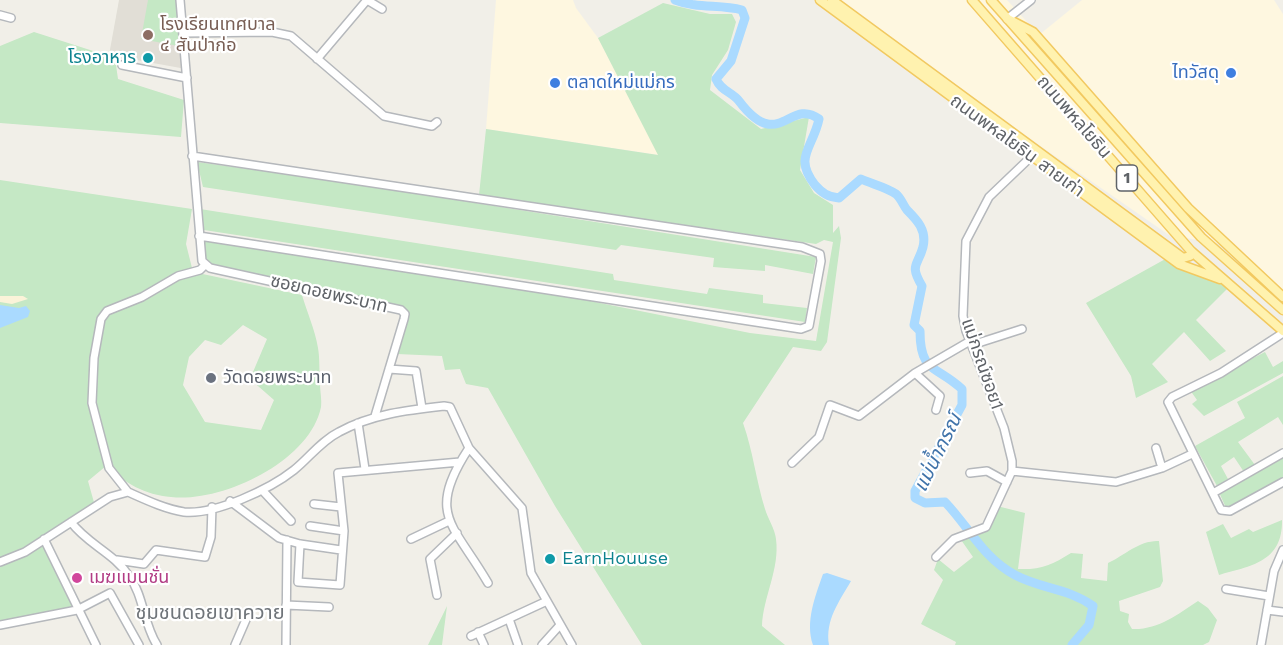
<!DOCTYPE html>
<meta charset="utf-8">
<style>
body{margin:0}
canvas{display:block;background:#f1efe8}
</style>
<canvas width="1283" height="645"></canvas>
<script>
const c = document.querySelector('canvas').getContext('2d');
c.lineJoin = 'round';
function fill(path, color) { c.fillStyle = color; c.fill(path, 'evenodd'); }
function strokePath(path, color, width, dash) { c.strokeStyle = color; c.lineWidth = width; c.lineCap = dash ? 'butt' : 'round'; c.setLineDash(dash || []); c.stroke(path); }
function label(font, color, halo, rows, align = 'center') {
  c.font = font + ' "Work Sans","Noto Sans Thai",sans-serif'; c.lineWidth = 4.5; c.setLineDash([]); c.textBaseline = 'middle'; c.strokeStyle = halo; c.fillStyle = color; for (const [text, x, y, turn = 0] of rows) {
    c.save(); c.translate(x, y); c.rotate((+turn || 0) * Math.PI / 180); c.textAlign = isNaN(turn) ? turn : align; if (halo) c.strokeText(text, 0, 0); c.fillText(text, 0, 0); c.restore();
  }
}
fill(new Path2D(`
 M496 0H573L576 8 598 38 659 155 486 129Z
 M841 0H1007L1039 35 1082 0H1274L1283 14V300L1221 244 1169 235 1036 143Z`), '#fef7e0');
fill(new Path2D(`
 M119 0H180L186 69 109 55Z`), '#e1ded6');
fill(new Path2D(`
 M148 0H180L184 47 141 39Z
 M663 3 710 14H732L736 22 728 50 712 75 710 90 761 129 809 117 800 170 814 193 833 205V233L839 226 841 238 827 342 821 351 793 347 743 423C753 451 756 480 765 509 768 519 775 529 776 539 780 569 763 597 762 626L785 645H642L555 506 488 388 466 384 460 369 445 370 442 356 397 354 403 310 205 265 199 236 415 269 416 273 585 300 750 333 816 341 833 242 824 240 816 244 479 195 486 129 658 155 598 38Z
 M34 32 115 58 118 79 184 100 181 137 0 123V46Z
 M197 162 343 182 816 257 813 274 765 265V271L713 267 714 258 621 245 616 250 203 187Z
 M0 180 192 209 186 244 193 272 302 295C307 312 315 330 318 348 320 359 319 372 320 384 320 391 322 400 321 407 310 462 221 503 171 497 145 495 125 483 106 466L88 481 95 506 45 539 77 610 0 625ZM243 325 267 339 250 379 274 400 261 430 205 422 183 385 189 357 205 340 221 345Z
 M200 209 613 274 614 280 707 294 709 288 763 295V303L807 308 805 322 204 230Z
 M1169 257 1230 286 1196 320 1226 351 1210 361 1184 332 1152 364 1168 382 1136 398 1131 376 1086 303Z
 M1265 352 1273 367 1283 361V373L1204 416 1192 404 1197 400 1190 390Z
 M1283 376V425L1278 417 1238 442 1255 465 1244 472 1234 457 1221 466 1228 479 1217 486 1195 446 1245 418 1237 402Z
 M1283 453V482L1233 510 1226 508 1218 490Z
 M997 506 1025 513 1018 569C1040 570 1052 565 1071 553L1083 554 1081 578 1107 581 1108 563C1125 555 1140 540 1159 541L1163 581 1160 587 1119 601 1120 611 1129 614 1128 622 1132 629C1158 630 1177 615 1198 601L1208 608 1217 620 1209 642 1203 645H955L956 642 921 624 943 580 934 570 938 559 954 572 973 557 959 537 987 528Z
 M1282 520C1283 563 1249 566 1219 575L1206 532 1223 524 1231 538 1249 529 1253 532Z
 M447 606 442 645H428Z`), '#c5e8c5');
fill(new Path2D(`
 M0 296H23L28 299 12 304 0 302Z`), '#fbf3d9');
fill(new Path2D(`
 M0 305 19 308 26 306 30 311 28 317 0 328Z
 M827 573 851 581C839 602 825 620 829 645H813C805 622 815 597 823 574Z`), '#aadaff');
strokePath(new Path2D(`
 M675 0C698 9 719 4 742 10L745 18 731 61 716 79C721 91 732 92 739 101 779 154 789 97 819 119 813 148 793 157 815 185 822 193 828 197 839 198L861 179C872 184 886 187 896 194 901 198 903 205 907 210 917 220 927 230 923 247 918 266 909 264 922 286L914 325 920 331C920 373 936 365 962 389V405L915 491V498L925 503 945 502C969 527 983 558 1015 575 1041 589 1068 588 1093 606L1089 625 1072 645`), '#aadaff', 9);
const minor = new Path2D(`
 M180 0 202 261 210 268 401 310 405 314 404 319 375 416
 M0 15 11 18
 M1007 19 1031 0
 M183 33 272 32 291 36 384 116 432 126 437 122
 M317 59 367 0 382 9
 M122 65 187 78
 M192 156 802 247 820 254 821 261 809 326 801 329 199 236
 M1283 333 1221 373 1172 397 1168 402 1221 510 1230 511 1283 482
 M972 345 1022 329
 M389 369 416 371 422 408
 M936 410 940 396 915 373 970 341
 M358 423 365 469
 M469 448C425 515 454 524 488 583
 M1156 448 1162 468
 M792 463 819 437 830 405 859 416 915 373
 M1012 471 1116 482 1162 468 1192 454
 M970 473 987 471 1007 482
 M262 490 291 521
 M128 492 109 468 92 403 94 358 101 319 107 311 142 297 178 276 200 270 205 265
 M1213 493 1283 453
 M230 501 279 538 300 544 341 550
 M314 504 341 507
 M71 522C87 544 114 553 129 576 144 596 143 623 157 645
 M310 526 344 531
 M44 539 96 645
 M411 539 449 521
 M300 544 298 582 340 585 344 531 338 473 460 462
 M936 557 954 539 986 527 1012 471V461L1004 428 966 331 963 316 966 241 989 197 1035 153
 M117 560 144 564 156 550 205 557 211 537 212 507
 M0 562 25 552 110 497 128 492C146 500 165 509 184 512 215 515 270 489 294 470 309 458 321 441 339 432 372 414 408 410 444 406L450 407 469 448 522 508 531 573 572 645
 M1226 589 1269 596
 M437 595 430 559 457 533
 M286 605 329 607
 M1267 610 1283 612
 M509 619 518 645
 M0 625 77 610 110 593 139 645
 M478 632 484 645
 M471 636 547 601
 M235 645 248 615
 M286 645 287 540
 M542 645 560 625
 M1261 645 1274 571 1283 550`);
const major = new Path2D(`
 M820 0 1179 264 1220 279
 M832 0 1183 258 1190 256 1191 251
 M972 0 1191 251 1283 331
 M991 0 1201 237 1283 310
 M1008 19 1033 32 1188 208 1283 297`);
strokePath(minor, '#b5b8bc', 10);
strokePath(major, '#f2c960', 11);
strokePath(minor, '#fff', 7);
strokePath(major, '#fff2af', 8);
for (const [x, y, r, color] of [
 [148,35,6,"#8d6e63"],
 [148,58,6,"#0f9aa8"],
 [1231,73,6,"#3f7fe0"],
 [555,83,6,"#3f7fe0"],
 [211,378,6,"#6b7280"],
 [550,559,6,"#0f9aa8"],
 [77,578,6,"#d1479c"]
]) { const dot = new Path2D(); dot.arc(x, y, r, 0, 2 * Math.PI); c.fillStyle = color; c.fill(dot); strokePath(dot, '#fff', 2); }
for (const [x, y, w] of [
 [1127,178,21]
]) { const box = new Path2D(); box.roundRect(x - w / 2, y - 13, w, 26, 4.5); c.fillStyle = '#fff'; c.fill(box); strokePath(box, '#5f6368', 1.5); }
label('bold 16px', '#5f6368', null, [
 ["1",1127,178]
]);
label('18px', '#785e54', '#fff', [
 ["โรงเรียนเทศบาล",160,25],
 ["๔ สันป่าก่อ",160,46]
], 'left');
label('18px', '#0d838f', '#fff', [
 ["โรงอาหาร",136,58],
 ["EarnHouuse",562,559,"left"]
], 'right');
label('18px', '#366cbe', '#fff', [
 ["ไทวัสดุ",1219,73],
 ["ตลาดใหม่แม่กร",567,83,"left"]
], 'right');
label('18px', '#5f6368', '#fff', [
 ["ถนนพหลโยธิน",1074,117,49],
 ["ถนนพหลโยธิน สายเก่า",1017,146,36],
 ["ซอยดอยพระบาท",329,294,13],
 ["แม่กรณ์ซอย1",982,364,71]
]);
label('18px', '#5b616d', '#fff', [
 ["วัดดอยพระบาท",223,378]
], 'left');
label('18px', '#b23c85', '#fff', [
 ["เมฆแมนชั่น",89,578]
], 'left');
label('italic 20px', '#4174aa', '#fff', [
 ["แม่น้ำกรณ์",938,453,-64]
]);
label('20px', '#70757a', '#fff', [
 ["ชุมชนดอยเขาควาย",210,613]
]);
</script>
